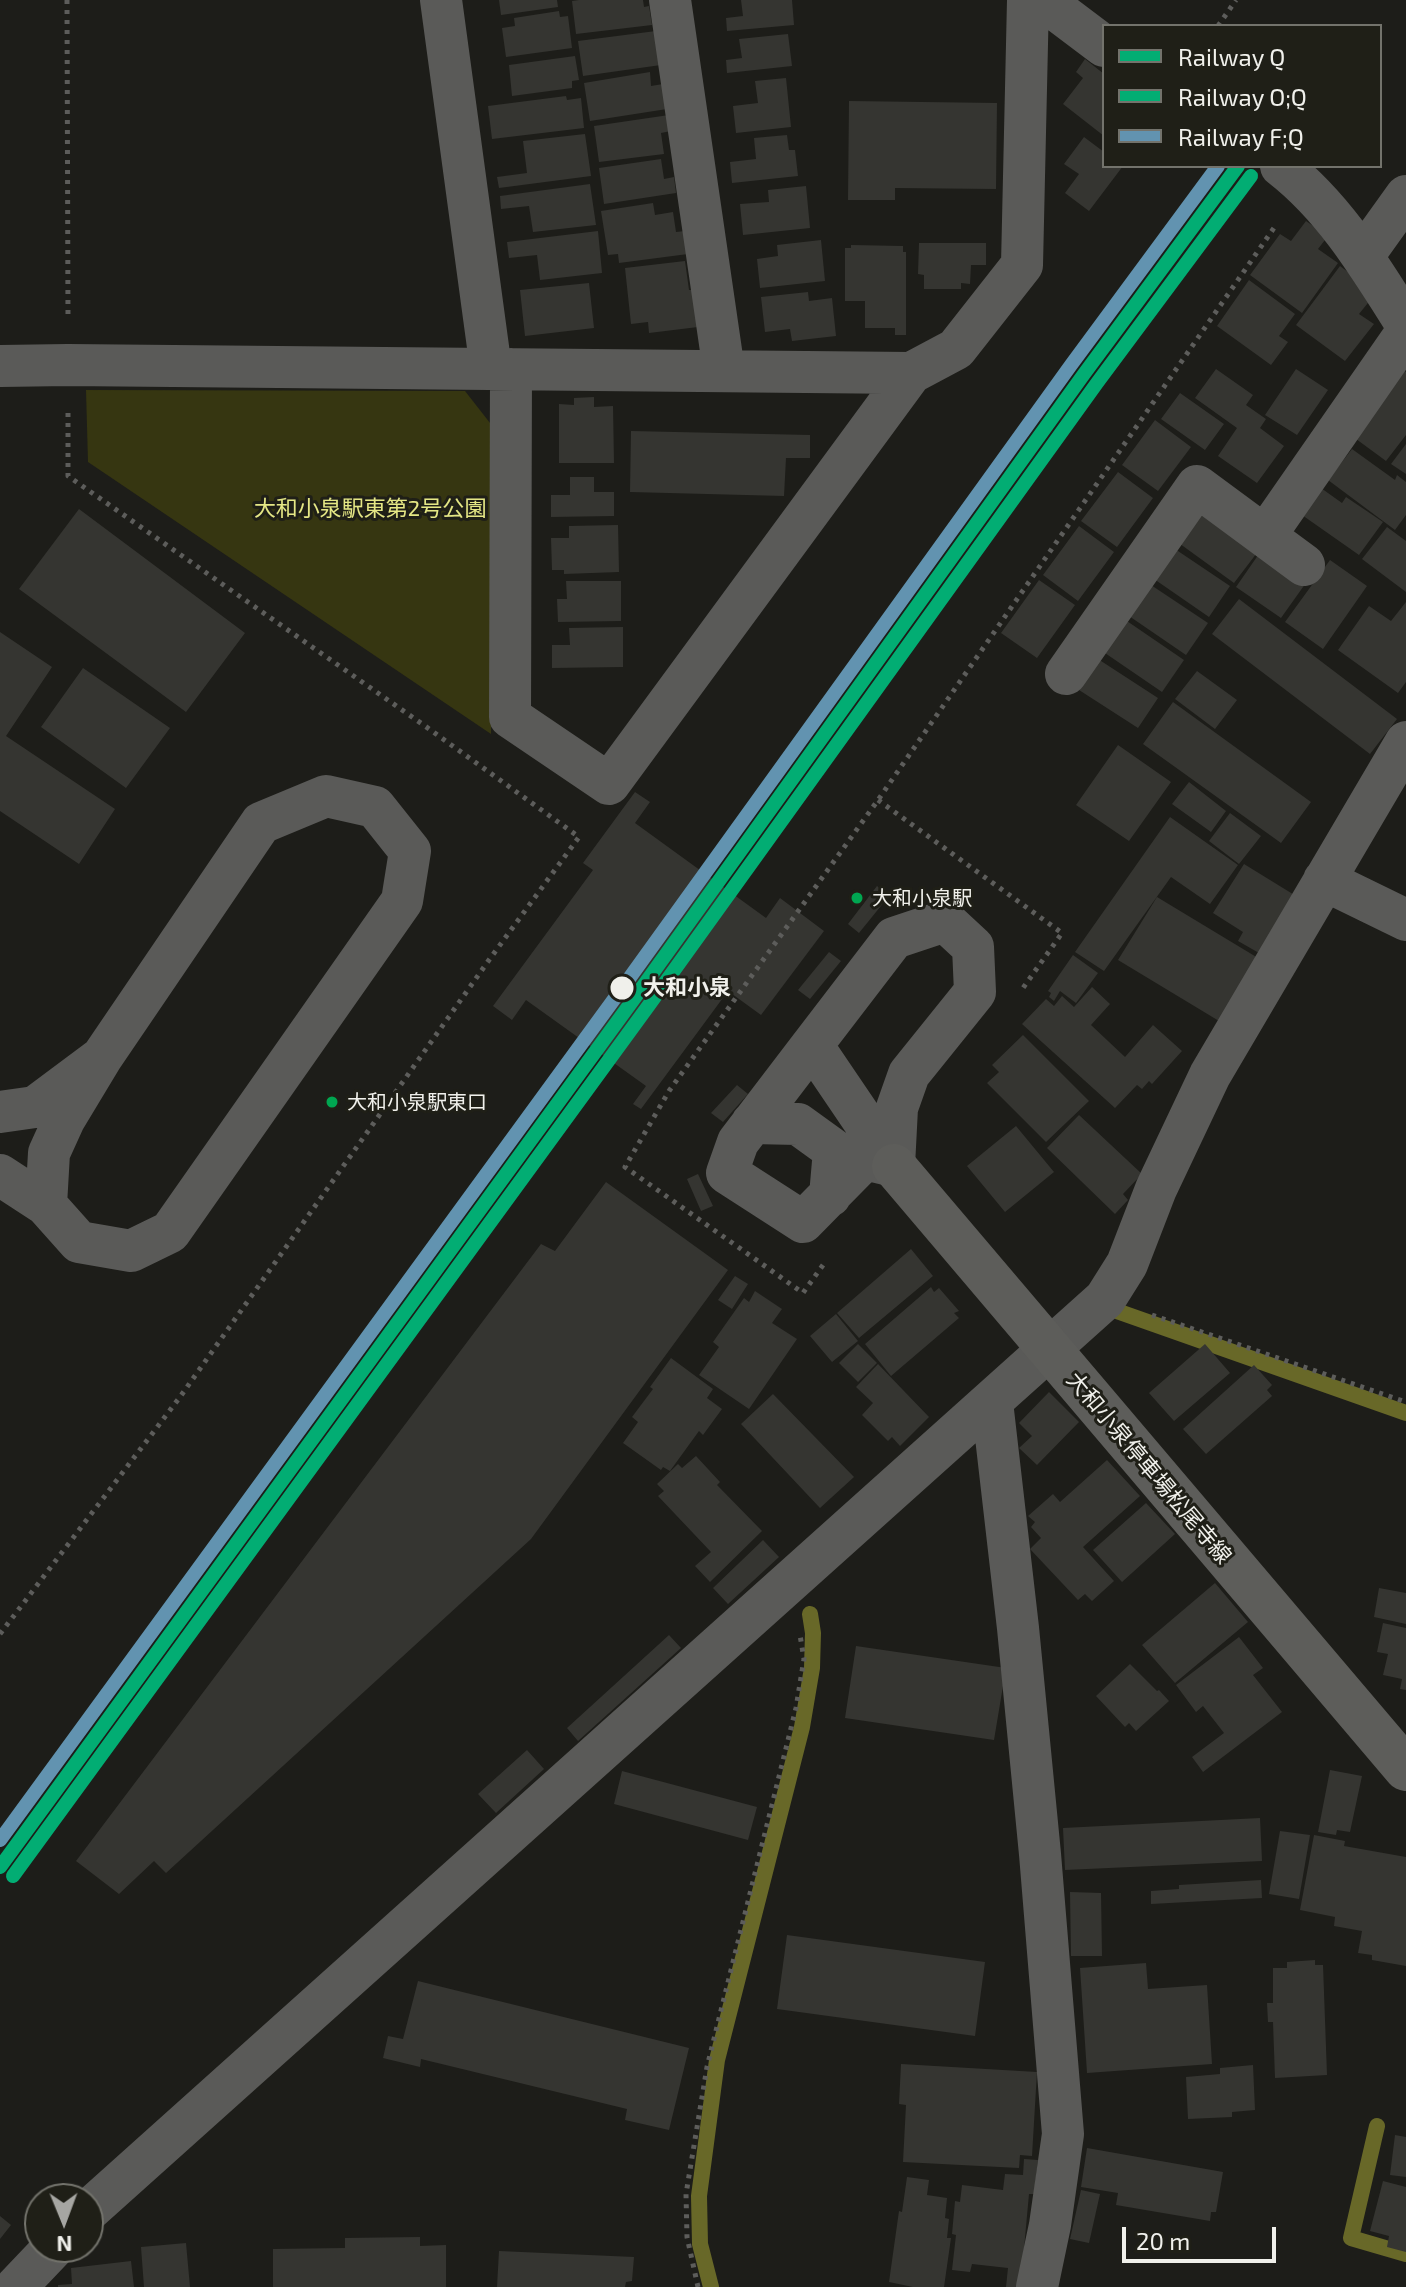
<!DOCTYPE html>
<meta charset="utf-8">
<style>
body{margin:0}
#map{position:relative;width:1406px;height:2287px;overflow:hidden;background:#1d1d19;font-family:"Exo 2",sans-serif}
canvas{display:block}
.legend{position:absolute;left:1102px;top:24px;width:280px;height:144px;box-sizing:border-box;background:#1f1f17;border:2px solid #73736c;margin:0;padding:10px 14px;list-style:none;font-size:24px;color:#f0f0eb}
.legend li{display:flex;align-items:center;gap:16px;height:40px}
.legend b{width:40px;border:2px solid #73736c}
.north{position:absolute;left:24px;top:2183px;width:80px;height:80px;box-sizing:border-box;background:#1f1f17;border:2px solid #73736c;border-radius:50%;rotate:179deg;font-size:22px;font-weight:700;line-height:32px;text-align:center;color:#f0f0eb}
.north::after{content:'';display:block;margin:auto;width:28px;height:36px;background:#a6a6a2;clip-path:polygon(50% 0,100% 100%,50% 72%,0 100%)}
.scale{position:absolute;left:1122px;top:2227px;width:154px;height:36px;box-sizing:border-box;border:4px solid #f0f0eb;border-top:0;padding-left:10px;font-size:24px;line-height:28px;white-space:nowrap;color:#f0f0eb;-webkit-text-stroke:6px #1f1f17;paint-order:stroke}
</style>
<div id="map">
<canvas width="1406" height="2287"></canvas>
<ul class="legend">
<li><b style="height:10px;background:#02ad73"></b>Railway Q</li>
<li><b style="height:10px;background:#02ad73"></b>Railway O;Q</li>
<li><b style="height:10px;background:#6293b0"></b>Railway F;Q</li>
</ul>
<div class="north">N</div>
<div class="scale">20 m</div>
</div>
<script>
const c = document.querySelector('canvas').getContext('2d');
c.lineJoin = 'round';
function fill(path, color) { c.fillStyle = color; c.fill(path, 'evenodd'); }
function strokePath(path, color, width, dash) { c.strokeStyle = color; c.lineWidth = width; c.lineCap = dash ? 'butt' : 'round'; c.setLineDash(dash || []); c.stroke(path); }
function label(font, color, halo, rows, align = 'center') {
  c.font = font + ' "Exo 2","Noto Sans JP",sans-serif'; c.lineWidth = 6; c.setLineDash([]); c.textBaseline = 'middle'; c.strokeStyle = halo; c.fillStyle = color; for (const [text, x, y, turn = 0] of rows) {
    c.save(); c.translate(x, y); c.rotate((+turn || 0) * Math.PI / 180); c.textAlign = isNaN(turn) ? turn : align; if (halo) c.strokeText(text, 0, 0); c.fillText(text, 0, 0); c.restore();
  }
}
fill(new Path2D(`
 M86 390 465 391 490 423 491 734 88 462Z`), '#363611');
strokePath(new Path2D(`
 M1111 1309 1406 1413
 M1377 2126 1351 2238 1406 2254
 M711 2287 700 2244 699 2196 717 2060 802 1727 812 1668 813 1633 810 1614`), '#686828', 16);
fill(new Path2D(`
 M499 0H557L558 7 501 15Z
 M579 0H643L644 7 649 6 652 25 576 34 572 1Z
 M741 0H792L794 25 727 31 726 18 743 16Z
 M559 11 560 17 568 16 572 48 506 57 502 28 515 26 514 18Z
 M656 31 661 65 583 76 578 41Z
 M788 34 792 66 727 73 726 60 742 58 739 39Z
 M575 56 579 80 572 81V88L512 96 509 65Z
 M1085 59 1104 74V136L1063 104 1083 78 1076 72Z
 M650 72 651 86 663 84 667 109 590 121 584 83Z
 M786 78 791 127 736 133 733 106 758 103 755 81Z
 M566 96 567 100 581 98 584 128 492 139 488 106Z
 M849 101 997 103 996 189 895 188V200H848Z
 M669 115 671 131 661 133 664 154 599 162 594 126Z
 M585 134 591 176 499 188 497 177 527 173 523 141Z
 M787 135 789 150H795L798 176 732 183 730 162 756 159 754 138Z
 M1084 137 1104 152V166H1123L1089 211 1065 193 1079 174 1064 164Z
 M661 159 664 179 674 177 676 193 604 204 599 168Z
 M590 184 596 225 533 232 529 206 501 209 500 196Z
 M806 186 810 228 743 235 740 204 769 202 768 190Z
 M653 203 655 215 673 212 676 232 685 231 688 254 619 263 618 254 608 255 601 211Z
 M1306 221 1328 236 1318 249 1338 263 1302 313 1250 275 1280 234 1291 241Z
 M598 231 602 273 540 280 537 255 509 258 507 242Z
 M821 240 825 281 760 288 757 259 778 256 777 245Z
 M919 243H986V265H971L970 284 961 283V289H924V275L918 274Z
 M851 245 903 246V252H906V335H895V328H865V301H845V248H851Z
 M685 261 689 290H694L698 327 649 333 648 322 631 324 625 268Z
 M1340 266 1376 293 1359 314 1374 324 1345 361 1296 325Z
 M1249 280 1295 314 1279 336 1288 342 1271 365 1217 326Z
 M589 283 594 328 525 336 520 290Z
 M808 292 809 301 832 298 836 336 792 341 790 329 765 332 761 297Z
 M1216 369 1253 395 1246 405 1266 419 1260 428 1284 446 1257 483 1218 456 1237 428 1195 398Z
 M1296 369 1328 390 1297 435 1265 415Z
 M1402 369 1406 372V435L1386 461 1352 436Z
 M1180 393 1224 424 1205 450 1161 419Z
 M594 397V407L613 406 614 463H559V404L574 405V398Z
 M1155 420 1191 447 1158 491 1122 465Z
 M631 431 810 435V458H786L784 496 630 492Z
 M1406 444V474L1391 464Z
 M1352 449 1395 480 1397 475 1406 482V515L1395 530 1328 480Z
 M1118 472 1153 498 1117 547 1081 521Z
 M570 477H594V492H614V516L551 517V495H570Z
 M1321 488 1342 503 1346 497 1383 522 1359 555 1302 515Z
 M1204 502 1263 545 1234 583 1176 541Z
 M79 509 245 633 186 712 19 589Z
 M618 525 619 572 564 574V570H552L551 538H569V526Z
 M1079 526 1114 552 1078 601 1043 575Z
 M1387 527 1406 541V592L1362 559Z
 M1263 548 1308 580 1281 618 1236 587Z
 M1175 549 1230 586 1209 617 1154 579Z
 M1330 560 1367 586 1323 649 1285 622Z
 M1039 580 1075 605 1037 658 1001 633Z
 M566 581H621V621L558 622 557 599H567Z
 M1151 585 1208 623 1186 655 1129 616Z
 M1239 599 1397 719 1370 754 1212 634Z
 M1406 602V682L1398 693 1338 650 1369 606 1391 621Z
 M1124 619 1184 660 1162 692 1102 651Z
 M623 627V667L552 668V645H570L569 628Z
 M0 632 52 667 6 736 115 809 79 864 0 811Z
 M1098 659 1158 698 1138 728 1079 690Z
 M83 668 170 728 126 788 41 727Z
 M1197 671 1237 700 1215 729 1175 699Z
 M1173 702 1311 802 1281 843 1143 744Z
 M1118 745 1171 782 1129 841 1076 805Z
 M1189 782 1226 811 1211 832 1172 804Z
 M635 792 650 802 635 823 766 918 780 898 824 931 761 1015 728 991 641 1109 633 1104 646 1086 526 1000 512 1020 493 1006 593 870 583 863Z
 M1230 813 1261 836 1239 864 1209 841Z
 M1170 817 1238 865 1210 904 1171 877 1104 971 1075 952Z
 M1244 864 1296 896 1259 953 1238 941 1243 932 1213 913Z
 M877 886 889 896 859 933 848 924Z
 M1157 897 1258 958 1219 1021 1118 960Z
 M829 952 841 961 810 999 798 990Z
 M1073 955 1098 973 1076 1003 1060 991 1054 1001 1049 997 1051 993 1048 991Z
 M1092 987 1110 1004 1091 1025 1125 1057 1153 1025 1182 1051 1152 1084 1149 1081 1142 1089 1137 1085 1115 1108 1022 1024 1046 999 1054 1006 1062 996 1074 1007Z
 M1023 1035 1089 1101 1046 1142 987 1083 999 1072 992 1065Z
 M737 1085 748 1094 723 1122 711 1113Z
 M1079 1115 1142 1174 1123 1194 1128 1200 1115 1214 1047 1148Z
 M1016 1126 1054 1172 1005 1212 967 1166Z
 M698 1174 713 1206 701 1211 687 1179Z
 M606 1182 728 1270 531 1539 166 1873 154 1861 119 1894 76 1861 541 1244 555 1251Z
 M911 1249 933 1276 859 1338 837 1313Z
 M735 1276 748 1284 732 1309 718 1300Z
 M931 1287 934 1292 939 1288 959 1311 954 1313 959 1318 891 1376 865 1344Z
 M755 1291 782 1309 772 1323 797 1339 749 1409 699 1375 719 1347 713 1342 744 1298 749 1302Z
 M836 1314 858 1341 832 1362 810 1336Z
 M858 1344 877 1363 858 1382 839 1363Z
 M1205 1344 1230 1373 1174 1421 1149 1393Z
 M671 1358 713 1389 707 1398 722 1409 703 1435 699 1431 670 1471 663 1467 661 1470 623 1443 638 1422 632 1417 653 1389 650 1387Z
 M878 1364 929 1417 900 1446 892 1437 888 1441 862 1415 873 1403 856 1387Z
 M1254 1365 1272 1385 1267 1390 1272 1396 1206 1454 1183 1429Z
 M1049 1392 1079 1422 1037 1465 1019 1448 1032 1436 1019 1423Z
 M773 1394 854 1477 820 1508 741 1424Z
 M696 1456 720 1482 717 1485 762 1531 710 1582 695 1566 711 1552 658 1496 664 1491 657 1484 678 1464 682 1468Z
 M1107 1460 1140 1496 1083 1547 1114 1581 1092 1601 1085 1594 1078 1600 1030 1549 1041 1538 1031 1527 1035 1522 1028 1516 1053 1494 1060 1502Z
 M1146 1503 1175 1534 1122 1582 1093 1550Z
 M763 1540 779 1557 728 1604 713 1588Z
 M1215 1583 1248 1622 1175 1683 1142 1645Z
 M1379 1588 1406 1593V1624L1374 1617Z
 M1383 1623 1406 1628V1690L1400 1689 1402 1679 1383 1675 1388 1654 1377 1652Z
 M669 1635 681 1648 578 1741 567 1728Z
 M1239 1637 1263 1668 1253 1675 1282 1712 1203 1772 1192 1757 1224 1733 1203 1706 1196 1712 1176 1685Z
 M856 1646 1006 1668 994 1740 845 1718Z
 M1130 1664 1157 1691 1159 1690 1169 1701 1136 1731 1129 1723 1125 1727 1096 1696Z
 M527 1750 544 1769 496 1813 478 1794Z
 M1330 1770 1362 1776 1350 1832 1337 1830 1336 1835 1318 1832Z
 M622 1771 757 1807 748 1840 614 1804Z
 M1260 1818 1262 1861 1065 1870 1063 1828Z
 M1280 1831 1310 1835 1299 1899 1269 1894Z
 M1314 1835 1345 1841 1344 1846 1406 1857V1966L1372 1960V1955L1358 1953 1362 1931 1334 1926 1335 1917 1300 1910Z
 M1261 1880 1262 1898 1151 1904V1891L1179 1889V1885Z
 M1070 1892 1101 1893 1102 1956H1071Z
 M787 1935 985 1962 975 2036 777 2009Z
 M1315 1960V1965H1323L1327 2075 1275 2078 1273 2022H1268L1267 2003H1273V1968H1287V1962Z
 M1146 1963 1148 1989 1207 1985 1212 2064 1087 2073 1080 1968Z
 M418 1981 689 2048 669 2130 625 2120 627 2109 421 2059 420 2067 383 2058 388 2036 403 2039Z
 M901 2064 1037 2072 1032 2156 1020 2155 1019 2168 903 2162 906 2105 899 2104Z
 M1253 2065 1255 2110 1232 2112V2117L1188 2119 1186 2077 1220 2074V2068Z
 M1395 2135 1406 2137V2177L1390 2175Z
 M1087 2148 1223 2172 1216 2212H1211L1210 2221 1116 2205 1118 2193 1081 2187Z
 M1024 2159 1038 2160 1034 2194H1029L1021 2281 1017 2287H1006L1008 2268 972 2264 970 2272 952 2270 956 2235 952 2234 955 2201 960 2202 962 2185 1003 2190 1005 2174 1023 2175Z
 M907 2177 929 2180 927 2195 947 2198 945 2218 949 2219 947 2238H951L944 2287H913L889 2282 899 2211 902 2212Z
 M1383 2181 1406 2187V2252L1387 2247 1389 2236 1370 2231Z
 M1081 2190 1100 2194 1089 2243 1070 2239Z
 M0 2216 11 2225 0 2239Z
 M420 2237V2246L446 2245V2287H273V2249L345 2248V2238Z
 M186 2243 190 2287H144L141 2247Z
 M499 2251 634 2257 632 2281 626 2282 625 2287H497Z
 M131 2261 134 2287H58V2285L72 2284 71 2268Z`), '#353531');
strokePath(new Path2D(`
 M67 0 68 318
 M1218 26 1236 0
 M878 800 1062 933 1023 988
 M823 1265 803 1293 625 1167 669 1091 878 800 1276 225
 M1152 1315 1406 1402
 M0 1634 180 1397 489 960 579 837 425 726 68 476V412
 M698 2287 687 2237 686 2194 707 2067 796 1708 804 1659 800 1635`), '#5d5d5b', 5, [4, 6]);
strokePath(new Path2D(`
 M441 0 491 369
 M670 0 724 371
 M1043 0 1104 46
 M1281 166C1335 208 1370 267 1406 324
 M1363 256 1406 196
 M0 366 68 365 911 373
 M511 369 510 717 609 784 911 373 956 349 1022 265 1028 0
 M1265 536 1406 333
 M1066 674 1197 486 1304 565
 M1324 880 1406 920
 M945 921 973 947 975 992 909 1074 897 1108 894 1166 812 1045 894 938Z
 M812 1045 738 1142 727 1173 803 1222 865 1159 894 1166
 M0 1112 35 1107 102 1057 261 823 326 796 375 807 410 851 402 901 170 1232 131 1251 79 1242 46 1205 49 1153 64 1120 102 1057
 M752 1123 798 1124 834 1150 830 1196
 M0 1175 46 1205
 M992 1402 1018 1628 1040 1854 1063 2134 1050 2225 1037 2287
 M88 2211 1105 1299 1127 1264 1156 1189 1210 1075 1406 742
 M16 2287 54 2247`), '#5a5a58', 42);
strokePath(new Path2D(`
 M894 1166 1406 1769`), '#5d5d5a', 44);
strokePath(new Path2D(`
 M0 1867 636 996 1084 374 1238 166`), '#02ad73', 14);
strokePath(new Path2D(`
 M13 1876 649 1005 1097 383 1251 176`), '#02ad73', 14);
strokePath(new Path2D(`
 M0 1840 623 987 1071 365 1218 166`), '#6293b0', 14);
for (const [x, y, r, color] of [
 [857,898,7,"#00a651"],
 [622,988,13,"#f0f0eb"],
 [332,1102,7,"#00a651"]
]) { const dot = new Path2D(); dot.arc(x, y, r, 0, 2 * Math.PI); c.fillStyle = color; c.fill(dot); strokePath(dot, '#1f1f17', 3); }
label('20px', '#f0f0eb', '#1f1f17', [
 ["大和小泉駅",872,898],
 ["大和小泉駅東口",347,1102]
], 'left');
label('22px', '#e5e785', '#1f1f17', [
 ["大和小泉駅東第2号公園",370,509]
]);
label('bold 22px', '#f0f0eb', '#1f1f17', [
 ["大和小泉",643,988]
], 'left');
label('22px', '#f0f0eb', '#1f1f17', [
 ["大和小泉停車場松尾寺線",1149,1468,50]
]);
</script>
